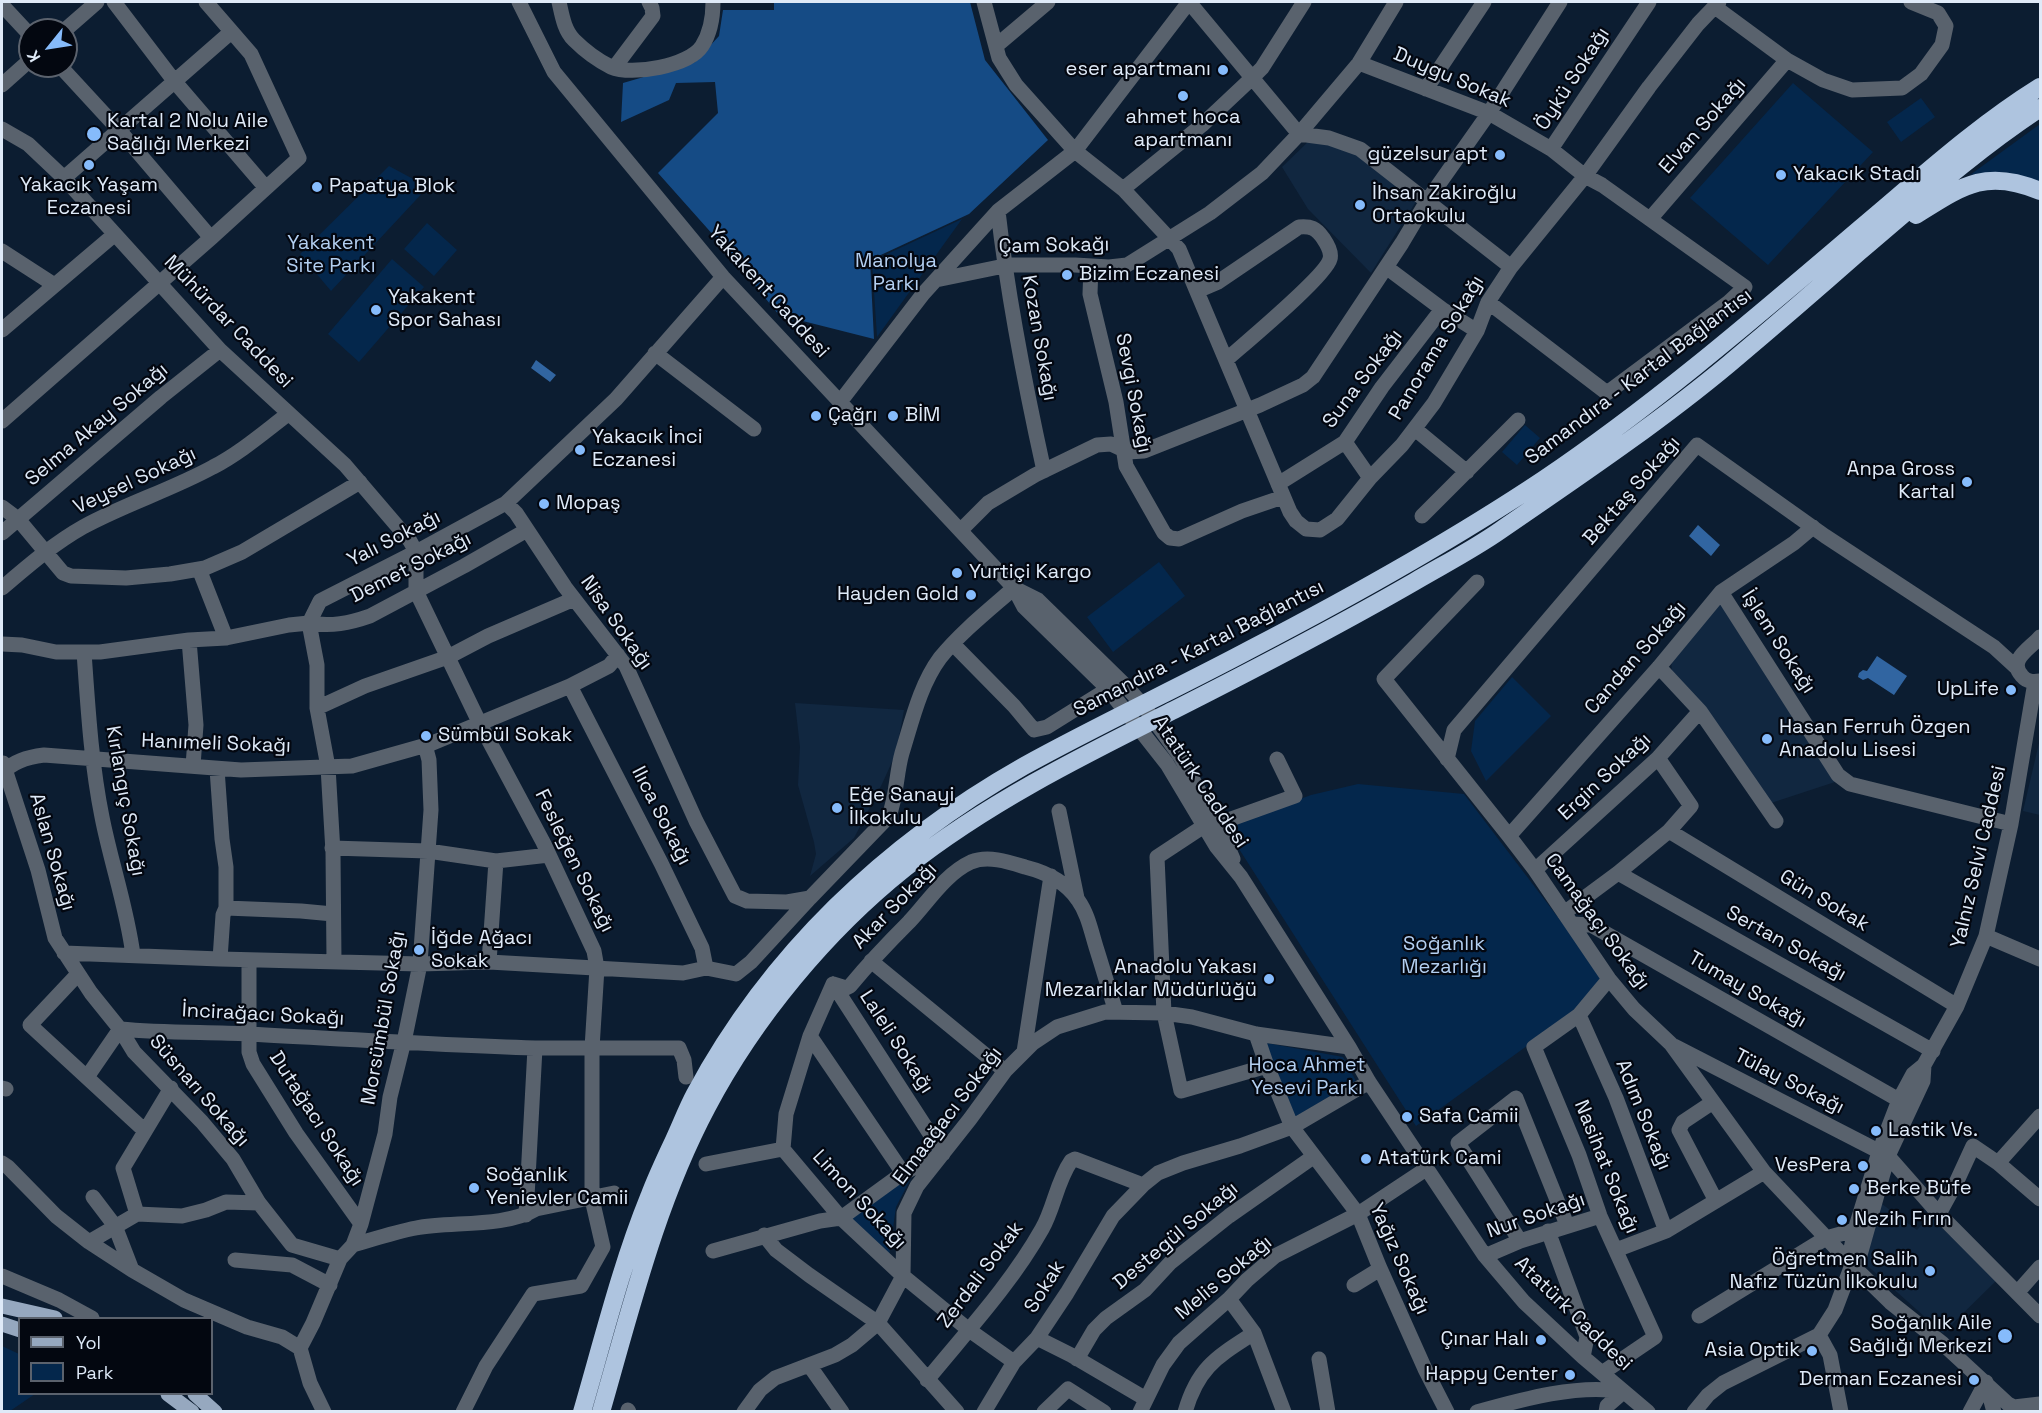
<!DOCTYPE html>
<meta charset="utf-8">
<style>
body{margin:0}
#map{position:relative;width:2042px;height:1413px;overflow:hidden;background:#0c1d31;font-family:"Space Grotesk",sans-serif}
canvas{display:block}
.frame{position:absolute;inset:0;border:3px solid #dfeaf8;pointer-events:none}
.legend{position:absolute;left:18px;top:1317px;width:195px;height:78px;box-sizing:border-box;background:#030710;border:2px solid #5b626d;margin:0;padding:8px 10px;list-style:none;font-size:18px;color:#dfeaf8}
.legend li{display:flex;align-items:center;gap:12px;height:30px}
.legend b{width:30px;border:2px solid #5b626d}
.north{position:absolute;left:18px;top:18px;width:60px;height:60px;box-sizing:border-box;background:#030710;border:2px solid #5b626d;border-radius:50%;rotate:240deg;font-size:16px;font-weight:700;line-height:24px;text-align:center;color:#dfeaf8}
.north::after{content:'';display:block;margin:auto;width:21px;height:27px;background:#86bbfb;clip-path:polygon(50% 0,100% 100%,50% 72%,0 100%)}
</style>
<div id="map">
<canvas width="2042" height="1413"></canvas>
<div class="frame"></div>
<ul class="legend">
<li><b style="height:8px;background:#96a8bf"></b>Yol</li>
<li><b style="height:16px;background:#04274c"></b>Park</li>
</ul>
<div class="north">K</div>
</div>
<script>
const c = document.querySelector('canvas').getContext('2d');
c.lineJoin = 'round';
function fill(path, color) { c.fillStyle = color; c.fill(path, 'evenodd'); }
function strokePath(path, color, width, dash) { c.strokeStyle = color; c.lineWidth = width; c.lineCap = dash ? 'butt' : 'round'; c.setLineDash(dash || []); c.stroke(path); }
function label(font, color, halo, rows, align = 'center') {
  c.font = font + ' "Space Grotesk",sans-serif'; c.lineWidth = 4.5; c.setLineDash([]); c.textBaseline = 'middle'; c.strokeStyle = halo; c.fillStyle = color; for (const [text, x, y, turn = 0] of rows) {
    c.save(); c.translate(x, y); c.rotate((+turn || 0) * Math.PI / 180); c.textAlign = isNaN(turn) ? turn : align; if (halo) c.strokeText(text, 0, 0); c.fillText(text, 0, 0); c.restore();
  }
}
fill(new Path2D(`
 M1312 138 1364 157 1417 200 1371 273 1308 209 1282 167Z
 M1720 599 1835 782 1771 803 1672 674 1671 656Z
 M795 703 904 710 896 753 882 784 854 838 810 876 816 854 814 842 798 785 800 747Z
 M2040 739V815L2023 811Z
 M1878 1201 1917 1230 1930 1216 1997 1280 1943 1333 1862 1261Z`), '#112740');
fill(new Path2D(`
 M1793 83 1873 152 1768 265 1690 198Z
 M1921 98 1935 117 1901 142 1887 122Z
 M2040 124V182C2014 172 1998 170 1970 175Z
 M389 166 428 187 331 291 300 254Z
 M962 219 877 337 872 261Z
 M427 223 457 250 434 276 404 249Z
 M392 259 424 287 359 362 328 334Z
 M1525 425 1540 438 1517 465 1502 452Z
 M1159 562 1185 596 1113 652 1087 617Z
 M1512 677 1551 716 1486 781 1471 751 1475 721Z
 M1358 784 1464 794 1573 937 1601 978 1574 1012 1416 1126 1225 827 1311 795Z
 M1261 1042 1343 1057 1356 1081 1295 1117Z
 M911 1178 896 1207 889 1256 851 1219 901 1181Z
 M2 1346 19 1354 20 1394H35L10 1411H2Z`), '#04274c');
fill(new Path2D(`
 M774 2H970L985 60 1048 140 969 214 870 260 874 339 779 315 723 246 658 173 718 113 715 82 676 83 669 100 621 122 623 83 695 62 719 36 723 10H774Z`), '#154b85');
fill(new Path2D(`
 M536 360 556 375 550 382 531 368Z
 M1698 525 1720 545 1711 556 1689 536Z
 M1877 656 1907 676 1894 695 1868 678 1863 680 1858 677 1859 673 1863 670 1867 671Z`), '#3165a1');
strokePath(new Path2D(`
 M114 2 175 82 266 188
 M519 2 554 72 723 277 1014 588 1024 607 1108 689 1167 764 1216 846 1241 877 1349 1047 1369 1082 1485 1256 1524 1302 1583 1357 1648 1412
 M559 2C562 15 564 30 574 40 584 50 599 61 611 67 632 76 689 66 702 46 711 32 713 17 713 2
 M984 2 999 58 1016 85 1075 151 1123 189 1202 125 1252 78 1262 68 1304 2
 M1189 2 1299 134 1329 138 1360 149 1511 267
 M2 5 30 35
 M1715 7 1787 60 1823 80 1852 90 1902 88 1921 74 1942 45 1946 26 1938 13 1911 2
 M65 30 97 2
 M996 46 1048 2
 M1359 63 1489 113 1551 149 1585 176 1602 185 1745 287 1729 302 1607 393 1488 302
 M60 66 119 130 211 238
 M614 68 653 16 652 8 649 2
 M2 85 30 60
 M1426 89 1484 2
 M2 129 28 144 64 178 220 350 345 465 410 541 416 552V591L480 724 543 842 594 951 597 968 592 1048V1199L603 1247 581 1286 533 1294 486 1366 463 1412
 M1551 149 1649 2
 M64 178 231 32
 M1123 189 1179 249 1290 512 1296 521 1306 529 1320 530 1337 519 1370 478 1402 445 1434 403 1477 331 1488 302 1511 267 1585 176 1649 87 1698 24 1719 2
 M998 211C1008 299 1025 385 1044 471
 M1650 219 1787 60
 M2 251 53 284
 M1091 266 1090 294 1116 402 1126 466 1164 533 1170 538 1179 539 1242 511 1283 497
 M1386 267 1442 309 1477 331
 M936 280 1009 265H1075L1109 267 1127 265 1210 213 1262 173 1299 134 1359 63 1396 2
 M1197 291 1218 282 1299 227C1311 226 1316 228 1323 238 1327 244 1332 252 1330 259 1326 276 1244 344 1226 360
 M2 330 115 234
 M655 353 754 429
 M840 402 923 294 979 232 998 211 1075 151 1189 2
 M2 421 211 238 299 158 251 54 206 2
 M1415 429 1467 472
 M1345 442 1370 478
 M1278 484 1345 442 1382 387 1442 309
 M506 503 516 513 565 587 626 666 696 821 735 896 747 901 787 902 810 898 889 816C897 795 896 774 902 753 912 721 920 685 940 658 961 632 989 610 1014 588
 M2 507 18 519 63 573 71 576 126 578 170 574 205 568 242 552 360 482
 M1422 516 1518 420
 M961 530 988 503 1035 475 1097 445 1111 444 1128 452 1144 451 1260 405 1303 385 1313 377 1402 243 1427 201 1489 113 1560 2
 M2 533 161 397 220 350
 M199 569 226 638
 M1477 582 1384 679 1509 836 1535 870 1609 979 1634 1009 1671 1044 1764 1172 1852 1265 1890 1302 1943 1344 2008 1404 2014 1407 2040 1404
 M2 588C28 566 53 544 83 527 125 504 171 490 213 467 240 453 263 433 288 414
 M1014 588 1038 600 1125 685 1146 709 1180 756 1221 831 1233 859
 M1721 592 1838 775 1850 784 2011 824
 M2040 637C2031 648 2007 660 2022 676 2027 682 2033 682 2040 681
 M189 640 196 725 193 766
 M2 644 22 645 56 652H100L189 640 226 638 289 625 309 623 320 601 416 552 506 503 616 399 723 277
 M954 645 1014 706 1034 730 1047 727 1108 689
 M84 652C88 708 91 762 102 817 111 863 127 908 133 955
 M1659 667 1700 711 1776 821
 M570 686 661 863 702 948 706 968
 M317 708V665L309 623C331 627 350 623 370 616L464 566 527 530
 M1447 759 1454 730 1697 445 1825 536 1994 647 2018 669
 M3 763 38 870 55 938 91 993 120 1029 134 1052 202 1122 233 1159 259 1203 292 1245 340 1259
 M2 774C12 761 28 757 44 755L241 770 352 766 430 744 570 686 609 666 618 655
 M1059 811 1077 898
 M1217 824 1295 796 1277 759
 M1204 826 1157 857 1164 1013 1181 1091 1267 1066
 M1669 831 1957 1006
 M1509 836 1659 667 1721 592 1794 543 1813 527
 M332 848 428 851 496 861 489 962
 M496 861 549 855
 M1535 870 1658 758 1700 711
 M1618 873 1933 1051
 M226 908 301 911 333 914
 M1564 913 1618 873 1669 831 1691 806 1658 758
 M1572 924 1591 925 1899 1100
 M1986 936 2040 959
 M64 953 220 959 223 915 226 908V867L222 839 217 769
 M220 959 420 964 489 962 683 973 706 968 736 974 751 962 810 898
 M249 960V1052L253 1064 296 1133 361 1224
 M334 961 333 852 328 767 317 708 365 686 448 657 488 636 574 599
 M871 961 1005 1071
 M78 974 30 1025 145 1131
 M833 984 810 1036 786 1114 783 1149 841 1218 903 1276 969 1330 1014 1362
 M833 984 846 988 850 986C869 963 888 943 909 922 928 902 945 874 971 862 988 855 1009 862 1025 867 1045 872 1066 882 1078 900 1088 914 1091 931 1096 947 1103 969 1109 990 1116 1012
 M1579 1015 1616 1098 1666 1231
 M1256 1034 1267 1066 1292 1127 1358 1214 1379 1266 1425 1369 1447 1412
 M810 1036 903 1173
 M1674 1046 1888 1156 1939 1214 2040 1316
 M535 1048H679L684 1060 686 1077
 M1024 1052 1051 876
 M87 1077 120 1029C163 1033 205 1032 248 1034 344 1039 439 1045 535 1048L526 1215
 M2 1088 6 1089
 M1713 1102 1683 1122 1679 1130 1716 1201
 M2 1163 8 1167 56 1216 89 1242 132 1270 184 1300 247 1327 282 1337 300 1348 310 1383 324 1412
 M1998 1163 2040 1116
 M706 1164 783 1149
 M93 1197 115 1226 132 1270
 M137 1214 123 1168 171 1088
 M1939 1214 1956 1183 1973 1146 1998 1163 2040 1199
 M1548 1231 1587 1337 1583 1357
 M764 1235 776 1250 809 1275 878 1323 957 1412
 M1520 1241 1458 1143 1516 1098 1567 1225
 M89 1242 137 1214 182 1216 206 1210 226 1202 259 1203
 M353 1245C374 1239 395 1232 416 1228 451 1221 504 1228 536 1209L614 1193
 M1616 1250 1666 1231 1764 1172
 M713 1251 820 1221 841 1218 903 1173 943 1154 833 984
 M1485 1256 1520 1241 1600 1216
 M235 1260 292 1265 330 1285
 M1852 1265 1850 1253 1855 1230 1879 1152 1899 1100 1913 1074 1924 1065 1957 1006 1986 936 2011 824 2035 682
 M2 1276 59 1300 92 1318
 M1354 1285 1380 1269
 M2017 1293 2040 1267
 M1229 1299 1254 1333 1284 1412
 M1699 1316 1826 1238 1855 1230
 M1819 1335 1830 1355 1841 1412
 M1037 1338 1071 1355 1146 1399
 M300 1348 313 1323 340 1259 353 1245 361 1224 385 1134 390 1097 405 1037 420 964 431 810 429 760 425 745
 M1077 1359 1094 1330 1106 1318 1145 1290 1170 1263 1229 1216 1313 1157
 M1319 1359 1328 1412
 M809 1365 842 1412
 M1602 1373 1655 1337 1600 1216 1579 1155 1534 1047 1579 1015 1609 979
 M927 1380C967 1331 1011 1284 1042 1229 1054 1208 1057 1181 1071 1161L1075 1159 1143 1185
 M1986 1382 1994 1412
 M628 1410 629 1412
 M744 1412 760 1390 775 1378 835 1355 852 1345 878 1323 903 1276 904 1213 917 1186 970 1119 1005 1071 1033 1043 1057 1027 1105 1012 1164 1013 1192 1017 1256 1034 1349 1047
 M984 1412 1014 1362 1037 1338 1067 1293 1113 1216 1143 1185 1158 1173 1183 1163 1240 1146 1292 1127 1369 1082
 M1044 1412 1068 1389 1104 1412
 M1140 1412 1163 1365 1179 1343 1229 1299 1247 1280 1275 1256 1358 1214 1426 1169
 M1185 1412C1198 1367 1217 1357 1254 1333
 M1477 1412C1520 1400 1580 1383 1623 1392
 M1606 1412 1607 1406 1623 1392
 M1694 1412 1708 1395 1723 1383 1819 1335 1835 1310 1852 1265 1860 1255 1888 1156 1923 1081 1924 1065
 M1970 1412 1986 1382`), '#59626d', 15);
strokePath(new Path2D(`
 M2 1306 55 1318
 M2 1324 20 1330
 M168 1394 192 1412
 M195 1394 215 1412`), '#96a8bf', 15);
strokePath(new Path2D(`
 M1916 215C1962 186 1986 168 2040 191
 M582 1412C603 1340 621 1266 649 1197 656 1178 665 1159 674 1140 681 1125 687 1109 695 1094 770 954 886 844 1024 766 1098 725 1176 689 1251 649 1351 597 1450 542 1543 480 1654 405 1755 318 1856 232 1916 182 1974 128 2040 87
 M601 1412C631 1308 656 1203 707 1107 754 1018 826 931 905 868 987 803 1082 756 1174 710 1255 669 1336 627 1414 582 1443 565 1474 549 1501 530 1578 477 1657 424 1729 364 1773 327 1816 290 1859 252 1918 202 1976 150 2040 108`), '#aec4df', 18);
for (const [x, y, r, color] of [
 [1223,70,6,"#86bbfb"],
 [1183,96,6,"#86bbfb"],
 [94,134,8,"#86bbfb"],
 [1500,155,6,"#86bbfb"],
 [89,165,6,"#86bbfb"],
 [1781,175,6,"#86bbfb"],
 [317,187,6,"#86bbfb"],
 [1360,205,6,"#86bbfb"],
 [1067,275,6,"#86bbfb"],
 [376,310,6,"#86bbfb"],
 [816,416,6,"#86bbfb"],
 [893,416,6,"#86bbfb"],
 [580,450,6,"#86bbfb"],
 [1967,482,6,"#86bbfb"],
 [544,504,6,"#86bbfb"],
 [957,573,6,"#86bbfb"],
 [971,595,6,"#86bbfb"],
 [2011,690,6,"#86bbfb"],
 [426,736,6,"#86bbfb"],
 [1767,739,6,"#86bbfb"],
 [837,808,6,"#86bbfb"],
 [419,950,6,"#86bbfb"],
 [1269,979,6,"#86bbfb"],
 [1407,1117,6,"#86bbfb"],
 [1876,1131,6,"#86bbfb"],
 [1366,1159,6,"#86bbfb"],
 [1863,1166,6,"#86bbfb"],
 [474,1188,6,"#86bbfb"],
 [1854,1189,6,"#86bbfb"],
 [1842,1220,6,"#86bbfb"],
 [1930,1271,6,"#86bbfb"],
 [2005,1336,8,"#86bbfb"],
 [1541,1340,6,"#86bbfb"],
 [1812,1351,6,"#86bbfb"],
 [1570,1375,6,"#86bbfb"],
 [1974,1380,6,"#86bbfb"]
]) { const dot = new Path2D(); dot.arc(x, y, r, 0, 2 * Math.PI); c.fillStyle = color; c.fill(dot); strokePath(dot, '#030710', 2); }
label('20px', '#dfeaf8', '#030710', [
 ["eser apartmanı",1211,70,"right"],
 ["ahmet hoca",1183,118,"center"],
 ["apartmanı",1183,141,"center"],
 ["Kartal 2 Nolu Aile",107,122],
 ["Sağlığı Merkezi",107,145],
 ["güzelsur apt",1488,155,"right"],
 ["Yakacık Stadı",1793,175],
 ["Yakacık Yaşam",89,186,"center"],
 ["Eczanesi",89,209,"center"],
 ["Papatya Blok",329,187],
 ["İhsan Zakiroğlu",1372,194],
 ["Ortaokulu",1372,217],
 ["Bizim Eczanesi",1079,275],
 ["Yakakent",388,298],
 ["Spor Sahası",388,321],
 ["Çağrı",828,416],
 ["BİM",905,416],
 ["Yakacık İnci",592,438],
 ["Eczanesi",592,461],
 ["Anpa Gross",1955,470,"right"],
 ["Kartal",1955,493,"right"],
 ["Mopaş",556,504],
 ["Yurtiçi Kargo",969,573],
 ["Hayden Gold",959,595,"right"],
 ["UpLife",1999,690,"right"],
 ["Hasan Ferruh Özgen",1779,728],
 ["Anadolu Lisesi",1779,751],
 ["Sümbül Sokak",438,736],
 ["Eğe Sanayi",849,796],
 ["İlkokulu",849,819],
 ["İğde Ağacı",431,939],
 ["Sokak",431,962],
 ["Anadolu Yakası",1257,968,"right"],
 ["Mezarlıklar Müdürlüğü",1257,991,"right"],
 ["Safa Camii",1419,1117],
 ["Lastik Vs.",1888,1131],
 ["Atatürk Cami",1378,1159],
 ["VesPera",1851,1166,"right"],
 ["Soğanlık",486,1176],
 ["Yenievler Camii",486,1199],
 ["Berke Büfe",1866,1189],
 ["Nezih Fırın",1854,1220],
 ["Öğretmen Salih",1918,1260,"right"],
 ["Nafız Tüzün İlkokulu",1918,1283,"right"],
 ["Soğanlık Aile",1992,1324,"right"],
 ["Sağlığı Merkezi",1992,1347,"right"],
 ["Çınar Halı",1529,1340,"right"],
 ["Asia Optik",1800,1351,"right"],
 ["Happy Center",1558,1375,"right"],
 ["Derman Eczanesi",1962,1380,"right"]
], 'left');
label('20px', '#dfeaf8', '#030710', [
 ["Duygu Sokak",1452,78,23],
 ["Öykü Sokağı",1573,79,-57],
 ["Elvan Sokağı",1703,126,-49],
 ["Çam Sokağı",1054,246,-1],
 ["Yakakent Caddesi",768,292,48],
 ["Mühürdar Caddesi",228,322,46],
 ["Kozan Sokağı",1039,338,80],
 ["Panorama Sokağı",1437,348,-59],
 ["Samandıra - Kartal Bağlantısı",1639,377,-37],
 ["Suna Sokağı",1363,379,-53],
 ["Sevgi Sokağı",1133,393,79],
 ["Selma Akay Sokağı",97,425,-40],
 ["Veysel Sokağı",135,481,-25],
 ["Bektaş Sokağı",1632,491,-49],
 ["Yalı Sokağı",394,539,-27],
 ["Demet Sokağı",411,568,-27],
 ["Nisa Sokağı",616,623,55],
 ["İşlem Sokağı",1778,642,57],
 ["Samandıra - Kartal Bağlantısı",1199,649,-27],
 ["Candan Sokağı",1636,658,-49],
 ["Hanımeli Sokağı",216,744,2],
 ["Ergin Sokağı",1605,777,-43],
 ["Atatürk Caddesi",1200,782,56],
 ["Kırlangıç Sokağı",125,801,80],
 ["Ilıca Sokağı",661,816,63],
 ["Aslan Sokağı",52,852,74],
 ["Yalnız Selvi Caddesi",1979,857,-77],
 ["Fesleğen Sokağı",574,861,64],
 ["Gün Sokak",1824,901,31],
 ["Akar Sokağı",895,906,-46],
 ["Camağaçı Sokağı",1597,922,54],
 ["Sertan Sokağı",1786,944,29],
 ["Tumay Sokağı",1747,990,30],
 ["İncirağacı Sokağı",263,1015,3],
 ["Morsümbül Sokağı",384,1018,-80],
 ["Laleli Sokağı",896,1042,57],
 ["Tülay Sokağı",1789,1082,27],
 ["Süsnarı Sokağı",199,1091,49],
 ["Adım Sokağı",1643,1115,68],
 ["Elmaağacı Sokağı",948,1116,-53],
 ["Dutağacı Sokağı",316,1119,57],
 ["Nasihat Sokağı",1606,1167,68],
 ["Limon Sokağı",859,1200,47],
 ["Nur Sokağı",1536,1216,-19],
 ["Destegül Sokağı",1176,1236,-40],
 ["Yağız Sokağı",1399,1259,66],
 ["Zerdali Sokak",981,1275,-53],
 ["Melis Sokağı",1224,1278,-40],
 ["Sokak",1045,1287,-58],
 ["Atatürk Caddesi",1573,1314,44]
]);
label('20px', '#b3cff1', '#030710', [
 ["Yakakent",331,244],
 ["Site Parkı",331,267],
 ["Manolya",896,262],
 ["Parkı",896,285],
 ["Soğanlık",1444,945],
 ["Mezarlığı",1444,968],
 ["Hoca Ahmet",1307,1066],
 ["Yesevi Parkı",1307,1089]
]);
</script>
